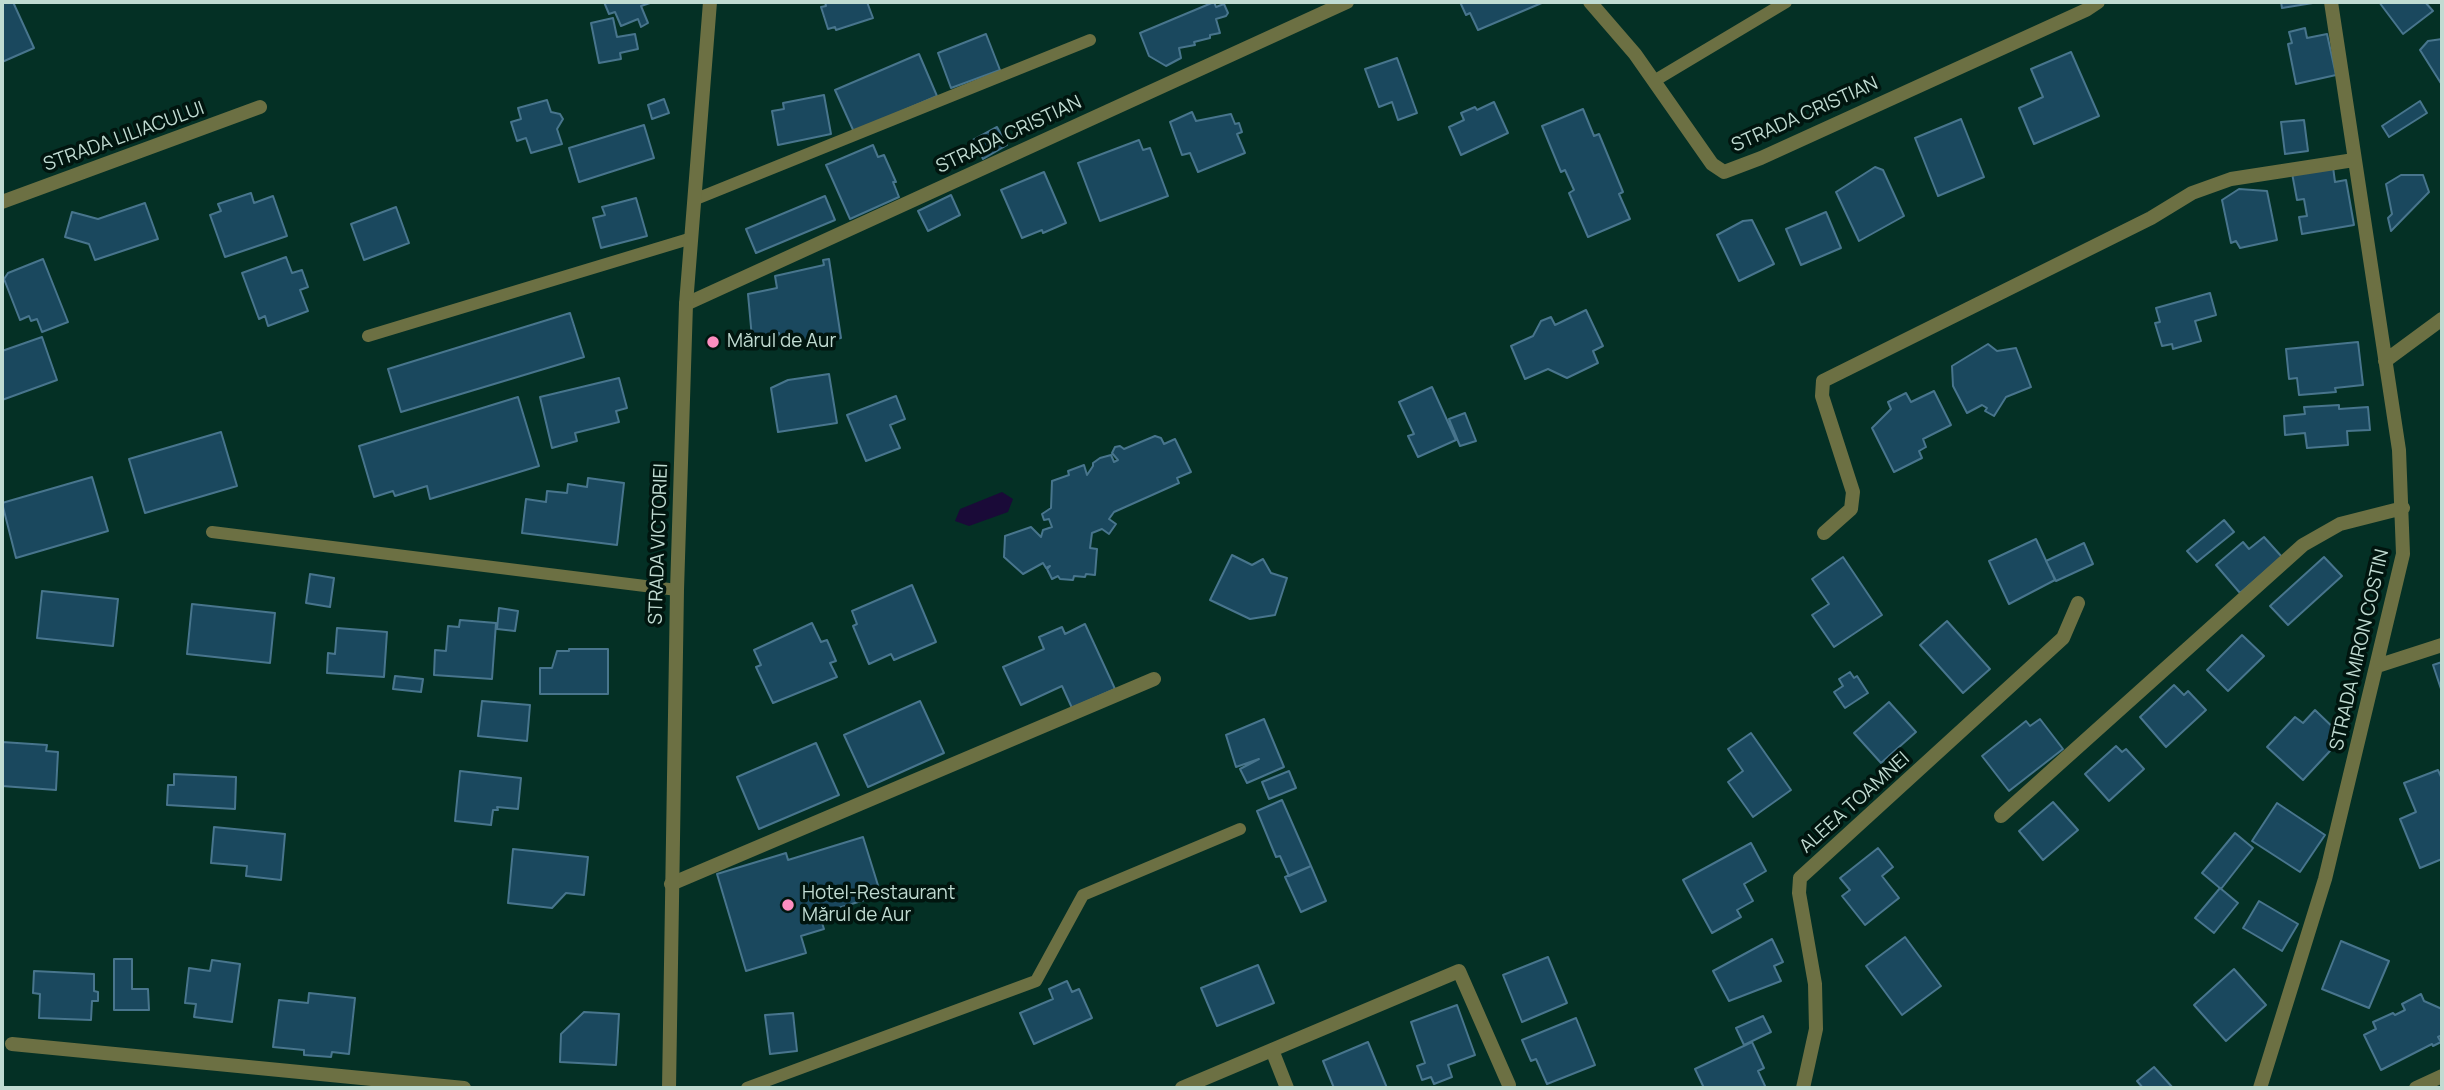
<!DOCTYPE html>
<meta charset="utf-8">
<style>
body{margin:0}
#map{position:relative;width:2444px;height:1090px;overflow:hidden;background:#043025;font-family:Manrope,sans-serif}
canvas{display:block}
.frame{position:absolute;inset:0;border:4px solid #c0dbd2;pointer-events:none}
</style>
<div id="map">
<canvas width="2444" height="1090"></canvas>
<div class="frame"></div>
</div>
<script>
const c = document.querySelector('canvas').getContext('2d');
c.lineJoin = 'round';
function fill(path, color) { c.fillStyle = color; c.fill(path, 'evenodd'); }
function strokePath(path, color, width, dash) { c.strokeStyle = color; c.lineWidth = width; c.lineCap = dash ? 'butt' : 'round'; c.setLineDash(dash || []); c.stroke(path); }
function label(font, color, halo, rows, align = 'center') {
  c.font = font + ' Manrope,sans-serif'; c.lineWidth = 7; c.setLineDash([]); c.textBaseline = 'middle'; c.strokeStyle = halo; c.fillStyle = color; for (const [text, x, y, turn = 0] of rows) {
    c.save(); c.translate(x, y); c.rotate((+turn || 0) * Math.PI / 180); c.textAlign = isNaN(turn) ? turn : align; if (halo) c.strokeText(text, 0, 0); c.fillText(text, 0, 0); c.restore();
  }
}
fill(new Path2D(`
 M1002 492 1013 499 1008 512 969 526 955 521 960 509Z`), '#1a0a38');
const building = new Path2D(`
 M2 2H13L34 48 2 62Z
 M604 2H653L641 6 648 23 641 27 638 19 621 26 615 12 609 14Z
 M825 2H867L873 18 836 30 835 27 828 29 821 7 826 6Z
 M1214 2 1216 7 1224 4 1228 13 1226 16 1216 19 1220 33 1210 35V38L1194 42 1195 45 1179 48 1181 58 1166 66 1149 56 1140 33Z
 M1460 2H1544L1478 30 1470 13 1466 15Z
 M2281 2H2319L2282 8Z
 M2379 2H2425L2433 11 2403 34Z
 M613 18 617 37 635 34 638 49 620 53 621 59 599 63 591 23Z
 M2305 28 2307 38 2327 34 2336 75 2296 84 2288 44 2292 43 2289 32Z
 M986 34 1000 70 951 88 938 53Z
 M2442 39V85L2420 50 2428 41Z
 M2071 52 2099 116 2034 144 2019 108 2043 97 2031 69Z
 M919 54 937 96 854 132 835 90Z
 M1397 58 1417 113 1398 120 1392 102 1379 107 1365 69Z
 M824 95 831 134 778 145 772 111 784 109 783 103Z
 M664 99 669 113 652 119 648 105Z
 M547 100 551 112 560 114 563 119 557 129 562 144 531 153 526 138 517 141 511 122 521 119 518 108Z
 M2420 101 2427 113 2389 137 2382 126Z
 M1494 102 1508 133 1461 155 1449 127 1464 120 1461 113 1475 107 1477 110Z
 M1583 109 1594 136 1599 134 1623 192 1619 194 1630 219 1588 237 1569 193 1574 190 1565 170 1561 172 1542 126Z
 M1192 112 1196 121 1231 114 1235 124 1239 123 1242 132 1237 134 1245 153 1198 172 1190 153 1182 155 1170 122Z
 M1961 119 1984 177 1938 196 1915 138Z
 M2304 120 2308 151 2285 154 2281 122Z
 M644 125 654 158 579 182 569 148Z
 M997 127 1007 145 983 159 973 140Z
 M1139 140 1143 150 1150 148 1168 196 1100 221 1078 163Z
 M873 145 878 157 884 155 896 182H893L899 197 850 219 826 165Z
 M1875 167 1883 170 1904 216 1859 241 1836 192Z
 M2333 167 2335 182 2346 180 2354 225 2302 234 2299 217 2307 216 2304 199 2297 200 2292 173Z
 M1044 172 1066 223 1043 233 1042 230 1022 238 1001 190Z
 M2401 175H2423L2429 192 2391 231 2388 218 2392 214 2386 184Z
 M2239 189 2267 191 2277 240 2240 248 2236 241 2231 243 2222 200Z
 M251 193 254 203 273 196 287 236 225 257 210 215 221 211 218 204Z
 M951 195 960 215 928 231 918 211Z
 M825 196 835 220 756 253 746 229Z
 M636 198 647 236 601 248 593 218 605 215 602 207Z
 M145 203 158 239 95 260 89 244 65 237 72 212 98 219Z
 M396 207 409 243 364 260 351 224Z
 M1826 212 1841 248 1801 265 1786 229Z
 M1752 220 1774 264 1739 281 1717 235 1743 221Z
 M286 257 292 273 302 270 308 287 300 290 308 311 268 326 265 316 259 319 242 273Z
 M43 259 68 322 42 332 37 319 31 321 29 316 20 320 4 279 8 273Z
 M829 259 841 338 782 347 779 333 752 338 748 294 777 288 775 276 824 265 823 260Z
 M2210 293 2216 315 2195 321 2201 341 2173 349 2172 344 2162 346 2155 323 2160 322 2156 308Z
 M1586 310 1603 346 1593 351 1598 363 1567 378 1548 369 1525 379 1511 346 1533 336 1541 321 1551 317 1555 325Z
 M570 313 584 357 401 412 388 369Z
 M42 337 57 380 2 400V351Z
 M2358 342 2363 385 2335 388 2336 392 2299 395 2297 378 2289 379 2286 349Z
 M1988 344 1997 351 2016 348 2031 387 2006 397 1994 416 1985 411 1987 408 1982 405 1967 413 1953 386 1952 366Z
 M829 374 837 423 778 432 771 388 788 380Z
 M619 378 627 408 616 411 619 422 575 433 577 441 552 448 540 397Z
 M1432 387 1456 440 1418 457 1408 436 1414 434 1399 402Z
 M1934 391 1951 425 1923 439 1926 447 1919 451 1922 458 1894 472 1872 428 1891 409 1888 402 1906 393 1911 402Z
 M896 396 905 419 890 425 900 448 866 461 847 415Z
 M518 397 539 466 430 499 427 486 395 496 393 491 374 497 359 446Z
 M2339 405V409L2368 407 2370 430 2347 431 2348 445 2307 448 2305 433 2285 435 2284 416 2305 414 2304 407Z
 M1465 413 1476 441 1460 446 1449 419Z
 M221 432 237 486 145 513 129 459Z
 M1155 436 1161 438 1164 444 1175 439 1191 472 1177 478 1179 483 1114 512 1109 519 1116 524 1109 534 1102 529 1092 533 1090 548 1097 549 1095 575 1086 574 1085 577 1074 576 1073 580 1060 579 1058 576 1052 579 1047 569 1050 566 1046 568 1043 563 1023 574 1004 557 1005 536 1031 527 1041 537 1043 530 1052 527 1049 519 1044 520 1042 514 1051 508 1052 481 1069 475 1068 471 1084 465 1087 475 1093 466V463L1100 458 1111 455 1114 462 1118 460 1112 453 1115 447 1120 446 1124 449Z
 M92 477 108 531 16 558 2 503Z
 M588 478 624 483 617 545 522 533 526 499 546 502 547 491 567 493 568 484 587 487Z
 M2224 520 2234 532 2197 562 2187 551Z
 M2264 537 2282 557 2240 593 2216 565 2243 542 2249 549Z
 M2036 539 2055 580 2009 604 1989 561Z
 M2084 543 2093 564 2056 581 2046 561Z
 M1232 555 1252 565 1263 559 1271 573 1287 578 1275 615 1250 619 1210 600Z
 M1843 557 1882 615 1834 647 1812 615 1829 604 1812 579Z
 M2324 557 2342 576 2288 625 2270 606Z
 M310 574 334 578 330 607 306 603Z
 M912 585 936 642 894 660 891 654 869 664 853 626 857 624 852 611Z
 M42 591 118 599 113 646 37 638Z
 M192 604 275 613 270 663 187 654Z
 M499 608 518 611 515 631 497 629Z
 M460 620 496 623 492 679 434 675 435 650 446 651 448 626 459 627Z
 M1947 621 1990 669 1963 693 1920 645Z
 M812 623 821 642 827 640 836 661 830 663 837 677 773 703 756 667 761 665 754 650Z
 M1085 624 1115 689 1072 708 1062 686 1021 705 1003 667 1044 649 1039 637 1062 627 1065 634Z
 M337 628 387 632 384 677 327 673 328 653 335 654Z
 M2242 635 2264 656 2228 691 2207 670Z
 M569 649H608V694H540V668H552L557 651H569Z
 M2442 662V692L2433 665Z
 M1850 672 1854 678 1857 676 1868 693 1845 708 1834 692 1843 686 1839 679Z
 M395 676 423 679 421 692 393 689Z
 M2174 685 2184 695 2188 691 2206 710 2166 747 2140 717Z
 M482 701 530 705 527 741 478 736Z
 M920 701 944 753 868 787 844 735Z
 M1889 702 1916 732 1881 763 1854 733Z
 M2315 710 2343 737 2303 780 2267 747 2295 717 2303 723Z
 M1264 719 1284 767 1247 783 1240 769 1259 759 1236 767 1226 735Z
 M2040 719 2063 749 2009 791 1982 756 2026 721 2030 726Z
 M1751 733 1791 790 1753 817 1728 782 1743 771 1728 749Z
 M2 742 47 745 46 751 58 752 56 790 2 786Z
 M816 743 839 795 759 829 737 777Z
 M2116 746 2122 752 2126 749 2144 769 2109 801 2085 774Z
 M2438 770 2442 779V859L2420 868 2400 819 2416 812 2404 783Z
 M460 771 521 778 518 809 497 807 498 810H493L491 825 455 821Z
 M1289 771 1296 788 1269 799 1262 782Z
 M174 774 236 777 235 809 167 805 168 785H174Z
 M1282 800 1311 866 1289 876 1280 856 1276 857 1257 811Z
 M2053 802 2078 830 2043 860 2019 831Z
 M2277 803 2325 835 2300 872 2252 841Z
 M214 827 285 834 281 880 246 876 247 866 211 863Z
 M2235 833 2253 848 2221 889 2202 873Z
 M863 837 881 895 819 914 824 929 801 936 806 953 746 971 717 874 786 853 788 860Z
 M1751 843 1766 871 1744 884 1753 901 1737 910 1741 917 1712 933 1683 880Z
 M1878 848 1893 867 1882 876 1899 898 1865 925 1842 896 1850 890 1840 878Z
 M513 849 588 857 584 895 566 893 552 908 508 903Z
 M1311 866 1326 901 1301 912 1285 877Z
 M2220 888 2238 903 2214 933 2195 918Z
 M2259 901 2298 924 2282 951 2243 928Z
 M1905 937 1941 986 1902 1015 1866 966Z
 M1772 939 1783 962 1774 966 1781 981 1729 1001 1713 971Z
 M2341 941 2389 961 2369 1008 2322 989Z
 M1548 957 1567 1003 1522 1022 1503 975Z
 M114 959H132V989H148L149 1010H114Z
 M212 960 240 964 232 1022 194 1017 196 1004 185 1003 189 968 210 971Z
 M1258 965 1274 1003 1217 1026 1201 988Z
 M2234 969 2266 1005 2226 1041 2194 1005Z
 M34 971 94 974V991L98 992V1001H92L91 1020 39 1018 40 994 33 993Z
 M1067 981 1072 992 1079 989 1092 1018 1034 1044 1020 1013 1053 999 1049 989Z
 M309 993 355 998 349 1054 332 1052 331 1057 304 1055V1050L273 1047 279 1000 308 1003Z
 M2421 994 2424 1001 2442 1009V1035L2438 1037 2441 1042 2433 1046 2432 1044 2381 1070 2364 1035 2376 1029 2373 1022 2393 1013 2395 1015 2405 1010 2402 1004Z
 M1457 1005 1475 1055 1448 1065 1452 1077 1434 1084 1431 1077 1422 1080 1417 1066 1425 1063 1411 1022Z
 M584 1012 619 1014 616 1065 560 1062 561 1034Z
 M793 1013 797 1051 770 1054 765 1015Z
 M1763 1016 1771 1032 1744 1045 1736 1028Z
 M1576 1018 1595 1065 1547 1084 1536 1059 1531 1061 1522 1040Z
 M1368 1042 1387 1088H1334L1323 1061Z
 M1752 1042 1764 1068 1758 1071 1766 1088H1704L1695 1069Z
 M2154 1067 2173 1088H2143L2137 1081Z`);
fill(building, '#1a485e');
strokePath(building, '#48758d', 2);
strokePath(new Path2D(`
 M1654 81 1786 2
 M696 199 1090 40
 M368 336 692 238
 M212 532 677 590
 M747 1088 1036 981 1083 895 1240 829`), '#6c7043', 12);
strokePath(new Path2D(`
 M1590 2 1635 54 1712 164 1724 172 1761 158 2086 10 2098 2
 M2 202 260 107
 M686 304 1347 2
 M2385 361 2442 319
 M1824 533 1851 509 1853 492 1822 396 1823 381 2151 218 2192 193 2231 179 2354 160
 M2377 666 2442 645
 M2001 816 2303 545 2340 524 2403 508
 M671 884 1154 679
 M12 1044 464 1088
 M1272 1050 1287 1088
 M1182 1088 1459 971 1509 1085
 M1803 1088 1816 1029 1815 984 1799 893 1800 878 2063 638 2078 603
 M2260 1088 2325 879 2403 554 2399 450 2331 2
 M2416 1088 2442 1076`), '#6c7043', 14);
strokePath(new Path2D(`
 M669 1088 677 590 686 304 710 2`), '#6c7043', 14);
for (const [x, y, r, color] of [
 [713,342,7,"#fd8ec0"],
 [788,905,7,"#fd8ec0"]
]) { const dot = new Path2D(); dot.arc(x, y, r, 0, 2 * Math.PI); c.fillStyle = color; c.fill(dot); strokePath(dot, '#01150f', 2.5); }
label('19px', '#c0dbd2', '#01150f', [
 ["STRADA CRISTIAN",1805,115,-24],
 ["STRADA CRISTIAN",1009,135,-25],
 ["STRADA LILIACULUI",124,137,-20],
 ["STRADA VICTORIEI",659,544,-88],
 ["STRADA MIRON COSTIN",2360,650,-77],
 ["ALEEA TOAMNEI",1855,803,-42]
]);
label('19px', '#c0dbd2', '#01150f', [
 ["Mărul de Aur",727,342],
 ["Hotel-Restaurant",802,894],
 ["Mărul de Aur",802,916]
], 'left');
</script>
